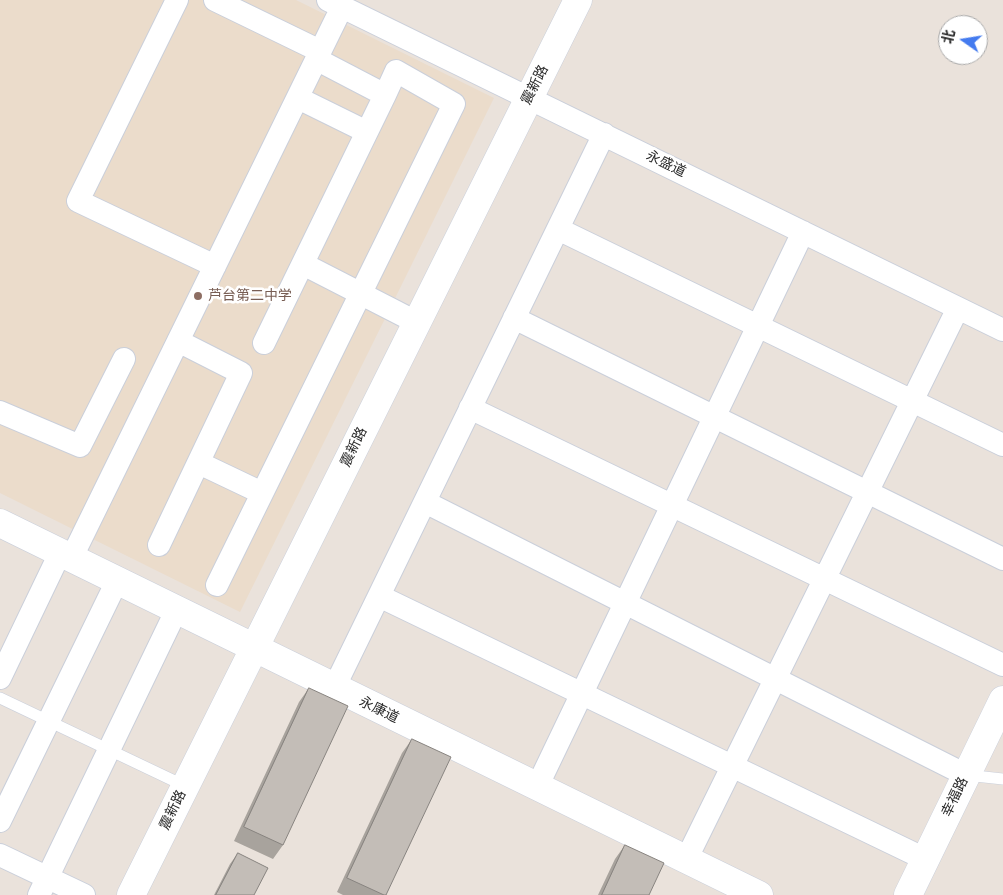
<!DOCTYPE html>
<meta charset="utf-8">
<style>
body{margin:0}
#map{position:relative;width:1003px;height:895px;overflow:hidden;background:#eae2db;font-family:Figtree,"Noto Sans SC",sans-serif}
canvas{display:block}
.north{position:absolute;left:938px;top:15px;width:50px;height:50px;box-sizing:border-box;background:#fff;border:1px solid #a9a9a9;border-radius:50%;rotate:283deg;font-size:14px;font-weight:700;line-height:20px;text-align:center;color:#292929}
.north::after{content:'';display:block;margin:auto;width:18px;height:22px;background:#447bef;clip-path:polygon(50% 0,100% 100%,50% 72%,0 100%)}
</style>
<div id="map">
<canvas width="1003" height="895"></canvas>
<div class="north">北</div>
</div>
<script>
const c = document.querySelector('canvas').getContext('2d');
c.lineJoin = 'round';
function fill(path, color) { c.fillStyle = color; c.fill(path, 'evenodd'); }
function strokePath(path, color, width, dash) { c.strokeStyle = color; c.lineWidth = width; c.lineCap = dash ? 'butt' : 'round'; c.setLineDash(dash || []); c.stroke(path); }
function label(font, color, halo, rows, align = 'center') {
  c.font = font + ' Figtree,"Noto Sans SC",sans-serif'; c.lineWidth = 5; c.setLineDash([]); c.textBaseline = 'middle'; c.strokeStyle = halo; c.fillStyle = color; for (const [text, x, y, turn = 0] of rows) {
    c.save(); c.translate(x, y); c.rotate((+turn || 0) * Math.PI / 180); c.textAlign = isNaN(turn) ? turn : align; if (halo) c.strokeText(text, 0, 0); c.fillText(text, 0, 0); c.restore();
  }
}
fill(new Path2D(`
 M0 0H296L494 98 240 612 0 493Z`), '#ebdccb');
const service = new Path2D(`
 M0 698 185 786
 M966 775 1003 779`);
const minor = new Path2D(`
 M177 0 78 201 215 266
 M215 0 320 51
 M328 0 1003 330
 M298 98 367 132
 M558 229 1003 445
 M303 264 416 322
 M514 318 1003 559
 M264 343 385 95
 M470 408 1003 665
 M0 412 80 446 124 359
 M199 463 262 493
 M425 502 966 775
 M159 545 241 373 178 341
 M71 559 342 7
 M217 585 454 104 396 71 385 95 316 59
 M379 596 925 859
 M0 678 60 553
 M334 688 604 134
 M537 787 803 232
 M0 821 117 581
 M0 855 84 895
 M686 860 958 308
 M39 895 176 611`);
const tertiary = new Path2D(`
 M0 523 759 895
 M131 895 578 0
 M908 895 1003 700`);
strokePath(service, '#cacfda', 12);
strokePath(minor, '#cacfda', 24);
strokePath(tertiary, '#cacfda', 29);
strokePath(service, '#fff', 11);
strokePath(minor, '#fff', 22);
strokePath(tertiary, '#fff', 28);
fill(new Path2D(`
 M309 688 283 845 273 859 234 841 299 702Z
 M412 739 386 895H343L337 892 402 753Z
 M625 845 649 895H598L615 859Z
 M238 853 254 895H214L230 864Z`), '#a8a39d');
const building = new Path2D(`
 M309 688 348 706 283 845 244 827Z
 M412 739 451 757 386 895H384L347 878Z
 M625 845 664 863 649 895H602Z
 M238 853 268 868 254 895H216Z`);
fill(building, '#c3bdb7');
strokePath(building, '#888480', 1);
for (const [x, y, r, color] of [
 [198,296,5,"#8d6e63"]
]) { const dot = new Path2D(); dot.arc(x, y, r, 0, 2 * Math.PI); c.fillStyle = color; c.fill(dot); strokePath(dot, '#fff', 2); }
label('14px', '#292929', '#fff', [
 ["震新路",535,85,-63],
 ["永盛道",666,164,26],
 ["震新路",354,447,-64],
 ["永康道",379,710,26],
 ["幸福路",955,797,-64],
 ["震新路",173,810,-64]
]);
label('14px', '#785e54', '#fff', [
 ["芦台第二中学",208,296]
], 'left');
</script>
